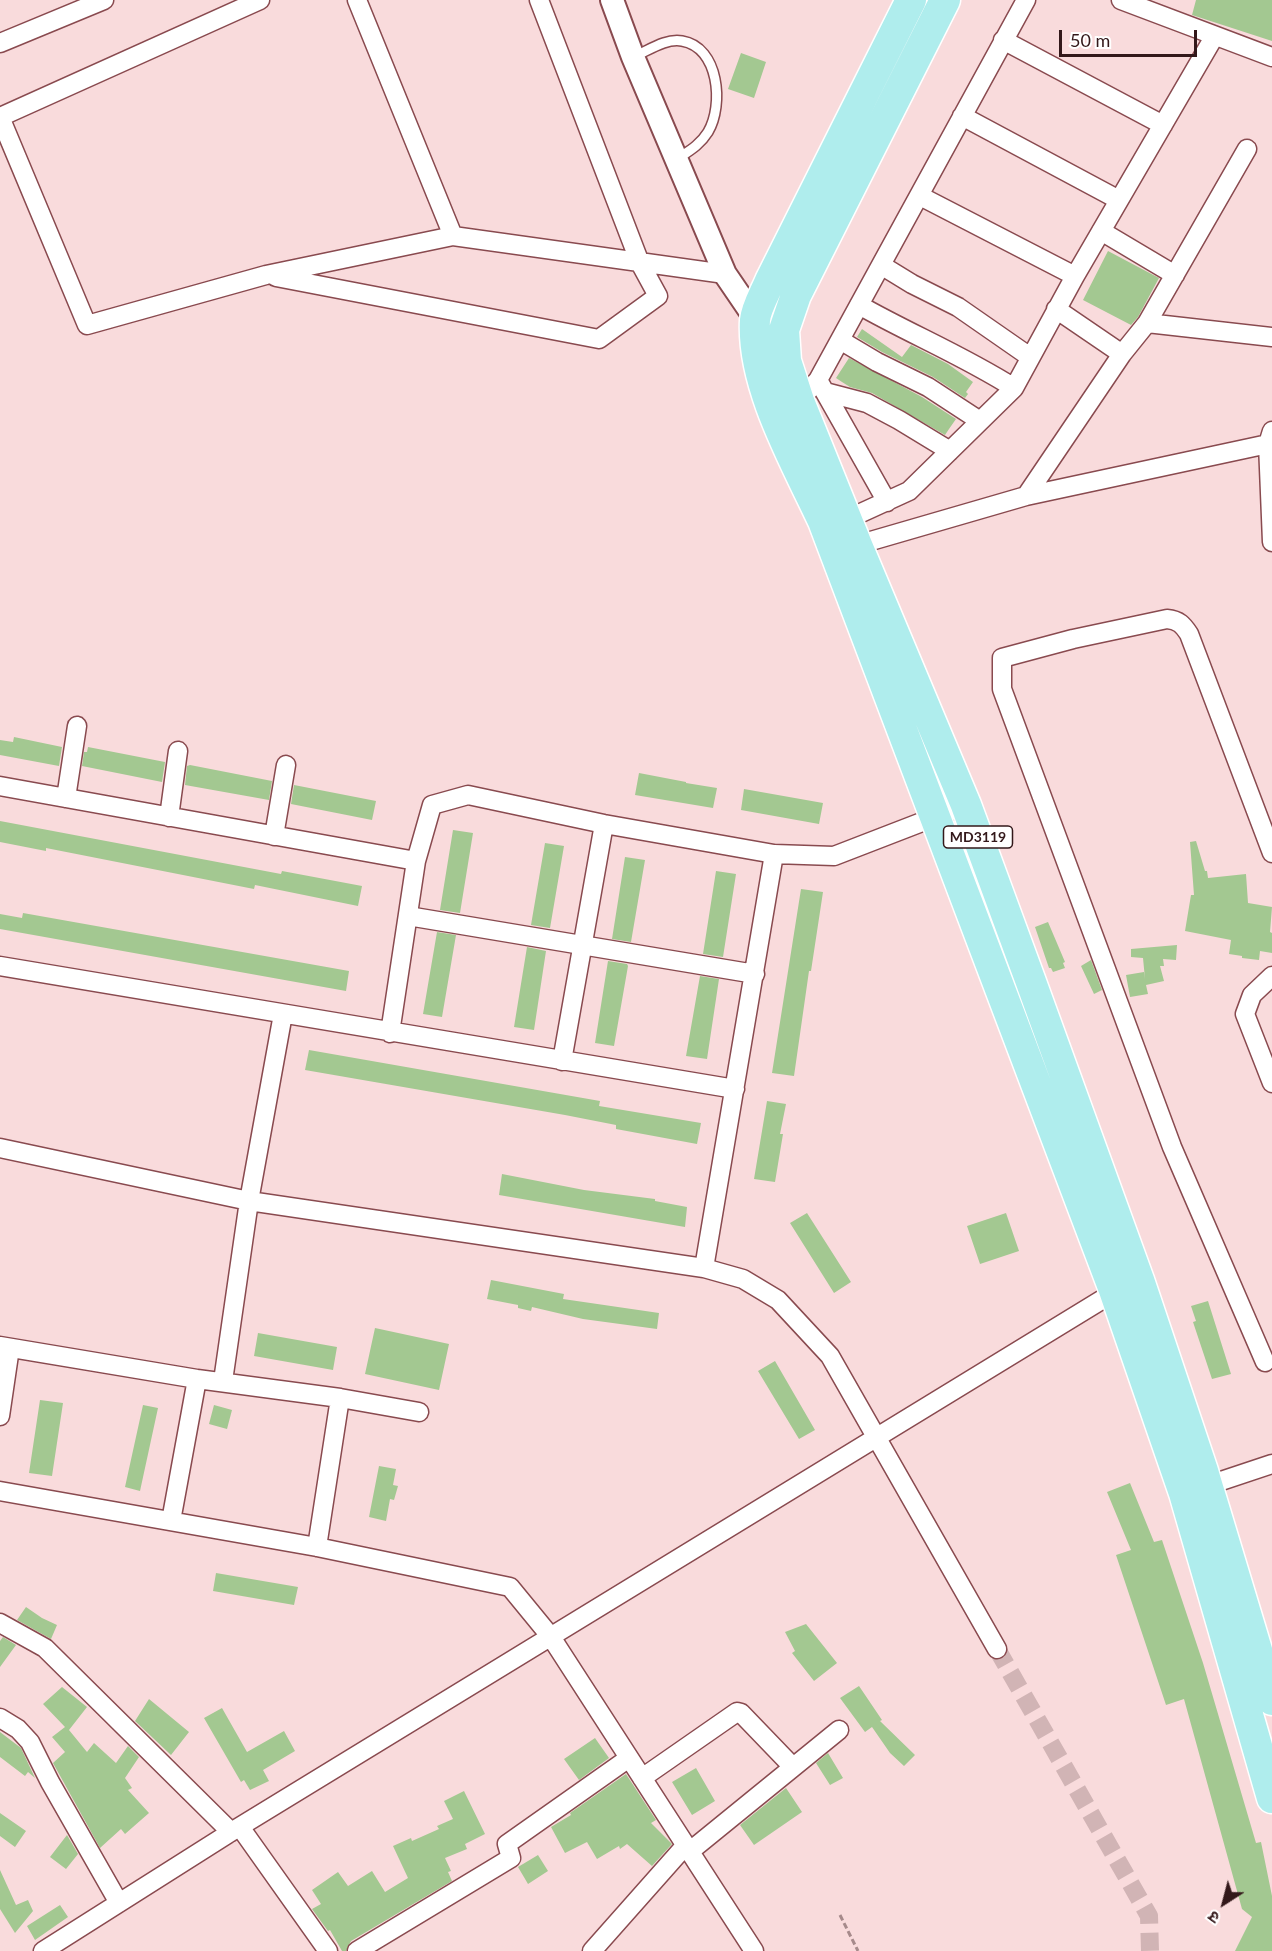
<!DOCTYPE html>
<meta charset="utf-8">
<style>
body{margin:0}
#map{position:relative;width:1272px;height:1951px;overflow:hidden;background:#f9dbdc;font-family:Lato,"Noto Sans Devanagari",sans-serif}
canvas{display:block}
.north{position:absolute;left:1194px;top:1873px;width:60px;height:60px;-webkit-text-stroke:4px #fff;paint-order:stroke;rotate:216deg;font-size:16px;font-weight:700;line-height:24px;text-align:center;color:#33181a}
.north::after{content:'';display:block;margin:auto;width:21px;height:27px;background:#33181a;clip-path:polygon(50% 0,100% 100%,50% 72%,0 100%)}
.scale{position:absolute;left:1059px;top:30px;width:138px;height:27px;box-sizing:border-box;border:3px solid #33181a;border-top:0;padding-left:8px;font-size:18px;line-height:21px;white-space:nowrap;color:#33181a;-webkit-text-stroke:4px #fff;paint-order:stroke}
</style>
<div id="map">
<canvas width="1272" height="1951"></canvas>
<div class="north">उ</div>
<div class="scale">50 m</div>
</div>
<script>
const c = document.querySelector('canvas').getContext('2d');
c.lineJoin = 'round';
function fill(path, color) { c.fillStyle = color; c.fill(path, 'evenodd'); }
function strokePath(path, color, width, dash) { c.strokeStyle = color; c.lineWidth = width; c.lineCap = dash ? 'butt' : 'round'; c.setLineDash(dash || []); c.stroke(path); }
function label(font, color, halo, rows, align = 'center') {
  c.font = font + ' Lato,sans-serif'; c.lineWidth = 6; c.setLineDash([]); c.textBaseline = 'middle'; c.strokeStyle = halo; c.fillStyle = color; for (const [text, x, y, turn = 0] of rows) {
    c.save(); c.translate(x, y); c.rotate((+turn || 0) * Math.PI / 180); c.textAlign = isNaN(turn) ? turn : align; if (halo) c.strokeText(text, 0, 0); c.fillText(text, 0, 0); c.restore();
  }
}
fill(new Path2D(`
 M1196 0H1272V41L1192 15Z
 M741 53 766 62 754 98 728 89Z
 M1108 251 1159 278 1138 317 1131 325 1083 300Z
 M862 329 902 357 911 345 948 364 973 382 966 392 968 394 965 398 933 377 882 352 857 337Z
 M849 358 922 397 956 419 949 429 945 435 872 393 850 387 842 382 836 378Z
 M14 737 62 747 59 766 0 755V740L13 742Z
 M88 747 165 762 162 782 82 766 84 752H87Z
 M190 765 272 781 269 800 185 785 187 766Z
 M639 773 686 782V783L717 788 713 808 635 795Z
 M294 785 376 801 372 820 291 804Z
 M744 789 823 803 819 824 741 810Z
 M0 821 281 874 282 871 362 886 358 906 255 885 254 889 46 848V851L0 842Z
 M453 830 473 833 460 913 440 910Z
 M1196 841 1205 871H1207L1208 878 1246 874 1248 903 1272 907 1270 932 1272 933V953L1260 951 1259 960 1242 958V956L1229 954 1231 940 1185 931 1191 895H1194L1190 842Z
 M545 843 564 846 550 928 531 925Z
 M625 857 645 860 631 942 612 939Z
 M716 871 736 874 723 957 703 954Z
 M801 889 823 892 811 971H809L794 1076 772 1073Z
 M23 913 349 971 346 991 0 929V914L22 918Z
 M1048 922 1065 962 1063 963 1065 968 1053 972 1051 968H1049L1035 927Z
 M437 932 456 935 442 1017 423 1014Z
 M1177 945 1176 960 1163 959 1164 966H1160L1164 981 1146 985 1148 994 1130 997 1126 975 1144 972 1145 979 1143 958 1131 957V949Z
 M527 947 546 951 534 1030 514 1027Z
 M1091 960 1102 990 1094 994 1081 966Z
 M608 961 627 964 628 966 614 1046 595 1043Z
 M700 976 719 979 707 1059 686 1056Z
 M309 1050 600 1101 599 1106 701 1123 697 1144 616 1129V1125L565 1115 305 1070Z
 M767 1101 786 1104 780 1134H783L775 1182 754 1179Z
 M502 1174 584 1190 655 1199V1201L687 1207 685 1227 499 1195Z
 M807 1213 851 1282 834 1293 790 1223Z
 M1006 1213 1019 1251 980 1264 967 1226Z
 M491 1280 564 1294 563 1299 659 1313 657 1329 583 1319 532 1307 531 1311 518 1308V1305L487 1299Z
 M1208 1301 1231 1374 1212 1379 1193 1322 1196 1321 1191 1306Z
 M375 1328 449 1344 439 1390 365 1374Z
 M258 1333 337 1347 333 1370 254 1356Z
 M775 1361 815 1430 799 1439 758 1371Z
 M40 1400 63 1403 52 1476 29 1473Z
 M143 1405 158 1408 140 1491 125 1487Z
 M214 1405 232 1410 227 1429 209 1424Z
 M379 1466 396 1469 393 1485 398 1486 394 1500 390 1499 386 1521 369 1517Z
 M1130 1483 1154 1542 1162 1540 1203 1663 1256 1843 1261 1842 1272 1896V1951H1235L1252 1917 1242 1909 1184 1699 1166 1705 1116 1555 1131 1550 1107 1492Z
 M216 1573 298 1587 294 1605 213 1591Z
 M26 1607 42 1618 57 1625 51 1639 17 1620Z
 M806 1624 837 1663 814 1681 792 1653 795 1651 785 1632Z
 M3 1637 16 1645 0 1667V1641Z
 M859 1686 882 1720 880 1721 915 1755 904 1766 890 1753 872 1727 865 1732 840 1698Z
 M62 1687 87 1707 69 1730 87 1752 94 1743 116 1763 128 1746 139 1757 125 1778 132 1788 128 1790 149 1813 125 1834 121 1829 100 1848 53 1763 65 1752 52 1737 65 1727 43 1704Z
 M149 1699 189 1732 171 1755 135 1721Z
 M222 1708 247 1752 284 1731 295 1751 263 1770 269 1781 250 1790 244 1780 241 1782 204 1718Z
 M0 1732 21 1748 35 1778 28 1772 25 1776 0 1757Z
 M595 1738 609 1758 579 1780 564 1759Z
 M828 1753 843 1778 830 1785 816 1763Z
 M696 1768 715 1801 692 1815 672 1782Z
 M626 1774 656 1820 651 1823 672 1844 652 1866 627 1844 620 1849 619 1846 597 1859 587 1842 565 1853 551 1827 571 1815 570 1813Z
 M786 1788 802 1812 754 1845 740 1825Z
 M464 1791 485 1834 465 1844 467 1849 445 1858 451 1871 448 1872 452 1881 351 1941 346 1951H342L330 1930 328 1931 312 1909 321 1904 312 1890 338 1872 348 1886 372 1871 385 1892 408 1878 393 1846 411 1838 412 1841 439 1829 437 1826 453 1819 444 1801Z
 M0 1813 26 1831 15 1847 0 1836Z
 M67 1835 78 1854 66 1869 50 1857Z
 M538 1855 548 1871 528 1884 518 1867Z
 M0 1870 16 1905 28 1900 33 1911 15 1933 0 1909Z
 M60 1905 68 1917 35 1940 27 1926Z`), '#a3c891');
strokePath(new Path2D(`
 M997 1649 1149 1916 1150 1951`), '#d1b4b5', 18, [18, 9]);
const service = new Path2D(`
 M633 57C648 51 665 38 682 41 719 47 724 105 708 132 700 145 689 151 677 159`);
const minor = new Path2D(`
 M260 0 0 117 87 325 266 275 453 236 725 274
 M357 0 453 236
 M1121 0 1272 57
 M1003 40 1163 125
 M0 43 104 0
 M962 116 1119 200
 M920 196 1075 276
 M1101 231 1175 275
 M881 265 912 284 958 307 1030 357
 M276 277 599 339 658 296 640 263 539 0
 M859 305C910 334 964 356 1014 388
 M1056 309 1122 354
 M1147 323 1272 337
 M840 340 877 362 928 387 980 421
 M818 380 887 502
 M825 392 867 403 899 420 950 451
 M795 403 799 401 818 380 1026 0
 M1272 431 1268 444 1272 542
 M1026 496 1122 354 1147 323 1247 149
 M839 523 909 491 1014 388 1075 276 1214 37
 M857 545 1026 496 1268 444
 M0 786 416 861
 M66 798 77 726
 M169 817 178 751
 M274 836 286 765
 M408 916 755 974
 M0 966 735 1089
 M1272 976 1252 995 1245 1014 1272 1083
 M390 1033 416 861 432 805 468 795 604 824 774 854 834 856 966 805
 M562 1061 604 824
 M0 1148 249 1201 704 1268 743 1279 778 1300 830 1356 997 1649
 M704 1268 774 854
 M0 1346 197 1379 340 1398 419 1412
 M1265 1362 1172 1147 1002 689V658L1073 639 1167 619C1179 620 1183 625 1189 634L1272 853
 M223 1381 249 1201 283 1014
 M0 1416 10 1348
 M1200 1488 1272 1464
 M0 1491 317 1547 510 1587 551 1637 754 1951
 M171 1521 197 1379
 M317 1547 340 1398
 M0 1623 45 1648 231 1832
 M0 1718 18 1729 30 1742 50 1782 119 1903
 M642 1778 737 1712 741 1713 793 1767
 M240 1827 328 1951
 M689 1852 839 1730
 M43 1951 231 1832 1121 1288
 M357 1951 511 1858 507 1844 629 1758
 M592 1951 685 1846`);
const tertiary = new Path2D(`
 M612 0 633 57 725 274 755 318 766 322`);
const primary = new Path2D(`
 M911 0 770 281C765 293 756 308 755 320 751 385 796 463 823 521L1114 1290 1184 1493 1272 1798
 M945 0 796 295 784 330 786 361 799 401 857 545 966 805 1031 982 1139 1280 1203 1471 1272 1700`);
strokePath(service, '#894a4f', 12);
strokePath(minor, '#894a4f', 21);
strokePath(tertiary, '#894a4f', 26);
strokePath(primary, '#fff', 33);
strokePath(new Path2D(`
 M840 1915 858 1951`), '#a68a8b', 3, [6, 3]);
strokePath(service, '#fff', 9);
strokePath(minor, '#fff', 18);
strokePath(tertiary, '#fff', 22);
strokePath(primary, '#afeded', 30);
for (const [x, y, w] of [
 [978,837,69]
]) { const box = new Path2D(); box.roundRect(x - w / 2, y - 11, w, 22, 4.5); c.fillStyle = '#fff'; c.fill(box); strokePath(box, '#33181a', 1.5); }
label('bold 14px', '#33181a', null, [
 ["MD3119",978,837]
]);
</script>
